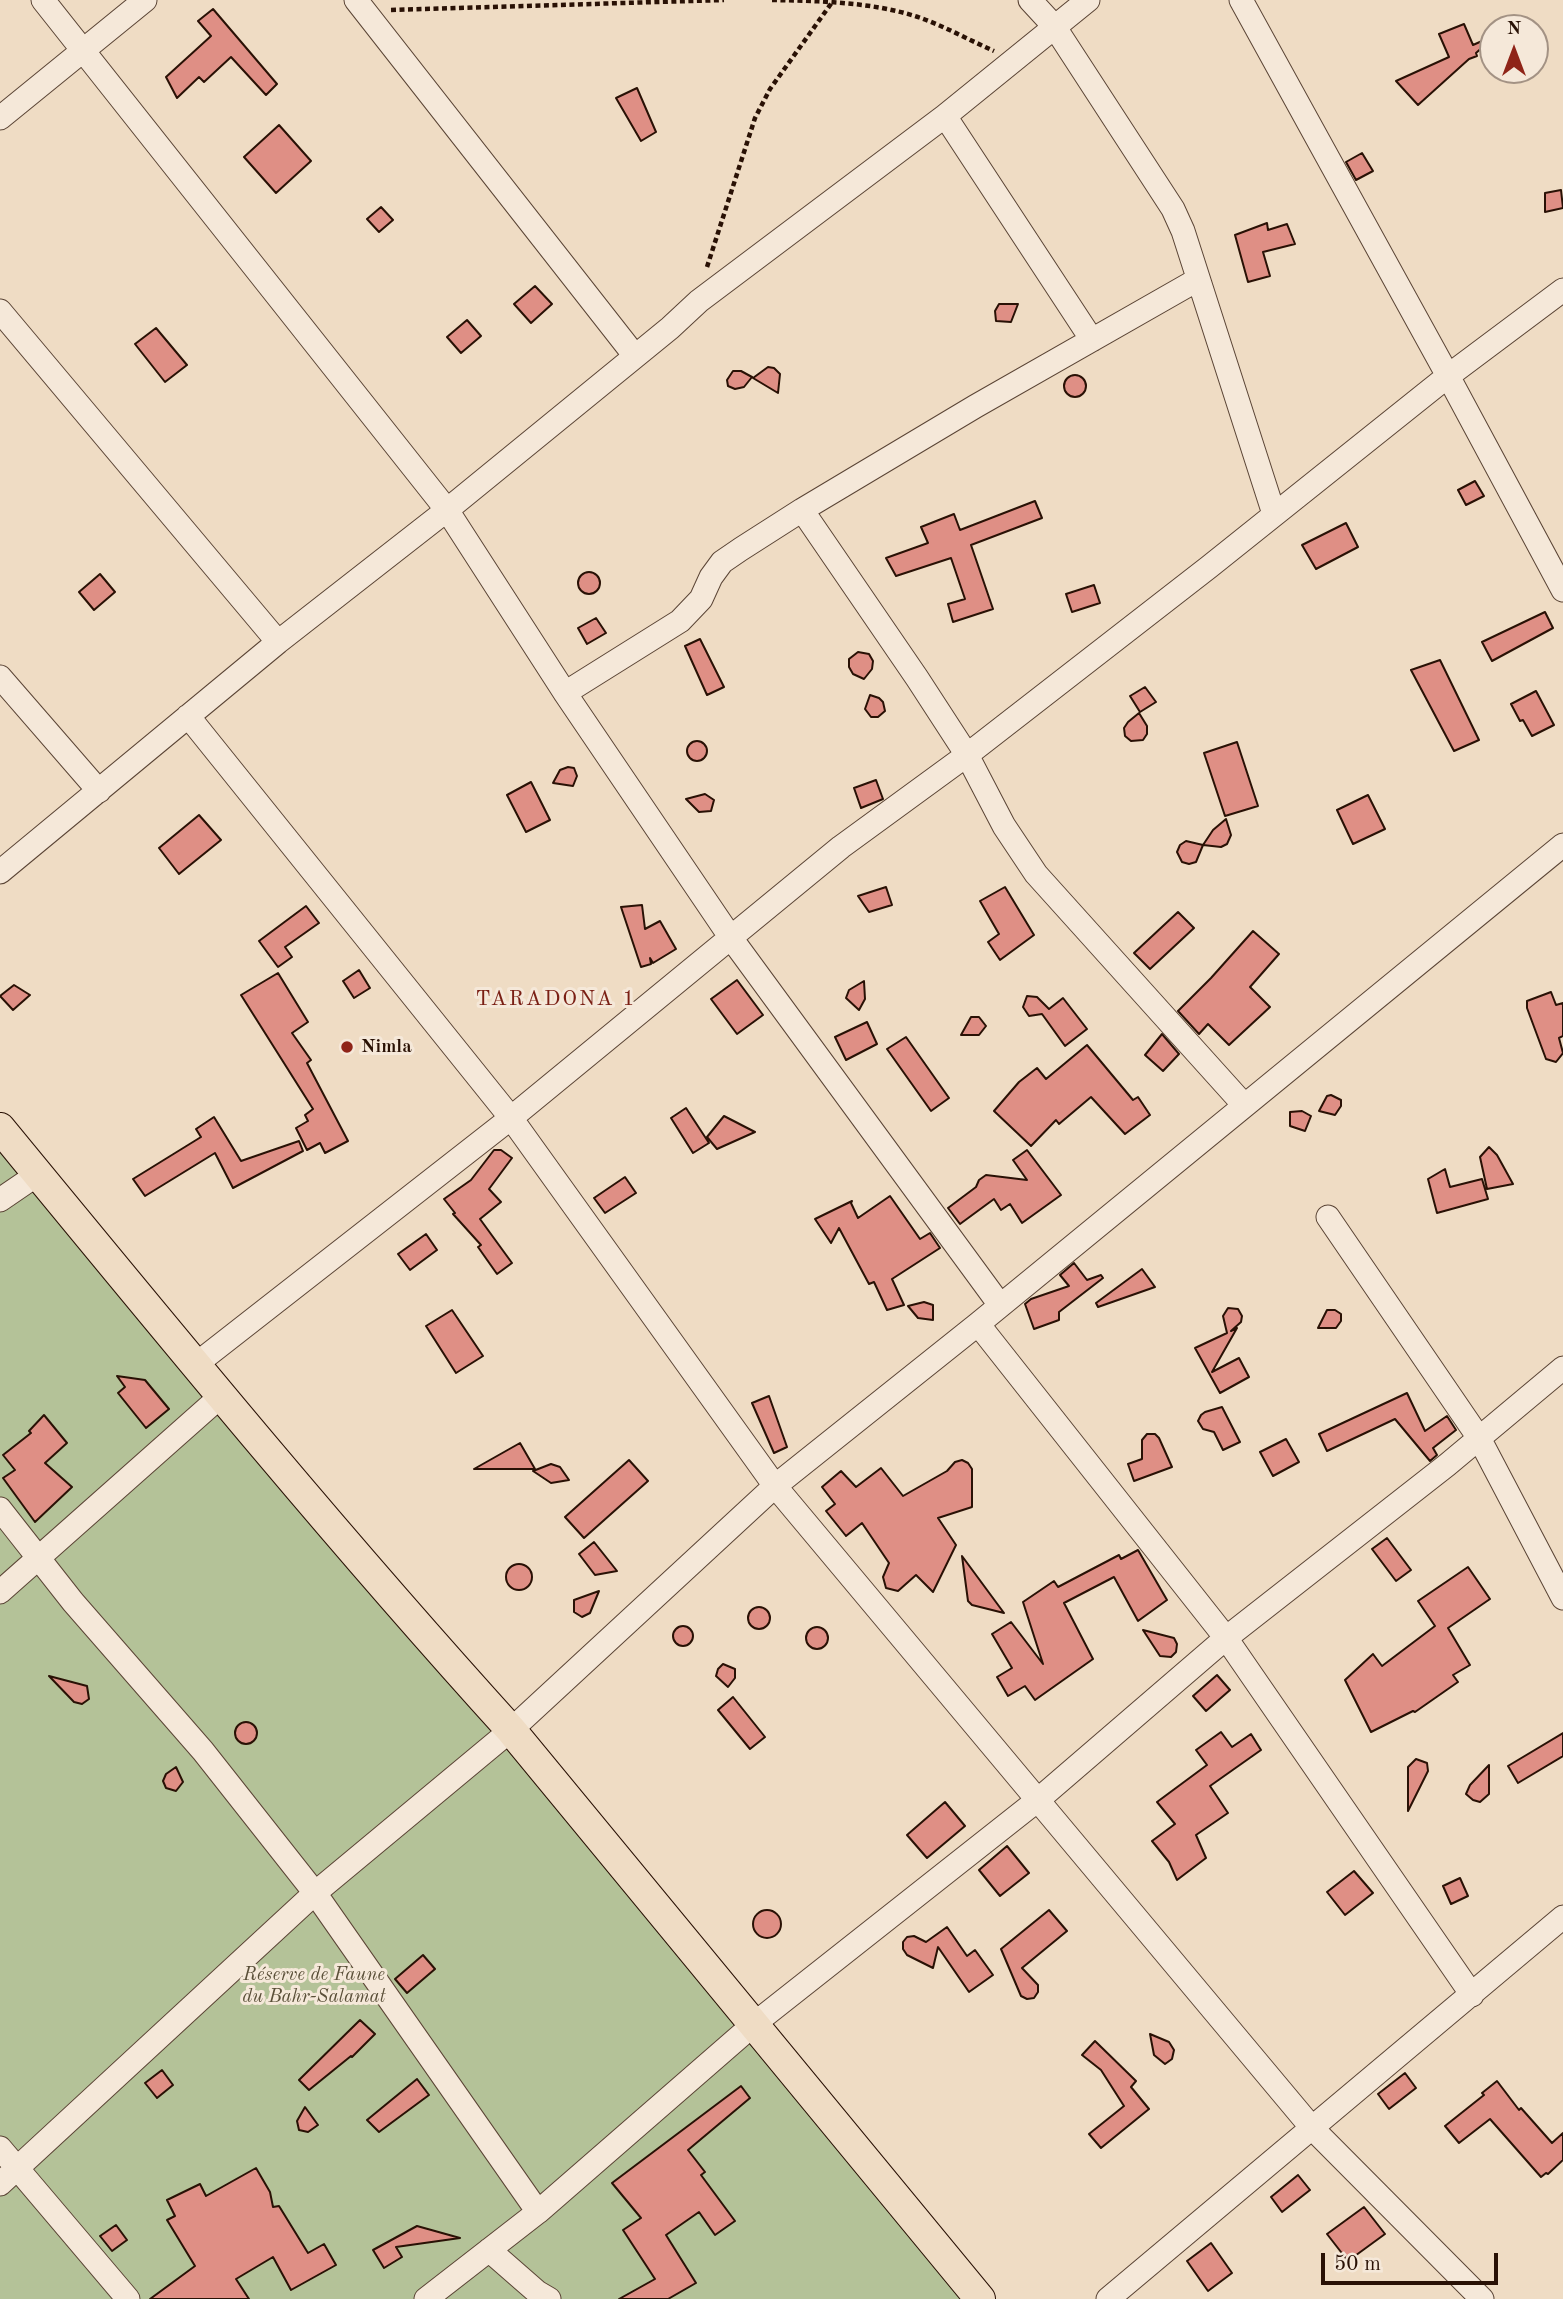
<!DOCTYPE html>
<meta charset="utf-8">
<style>
body{margin:0}
#map{position:relative;width:1563px;height:2299px;overflow:hidden;background:#efdcc4;font-family:"Old Standard TT",serif}
canvas{display:block}
.north{position:absolute;left:1479px;top:14px;width:70px;height:70px;box-sizing:border-box;background:#f5e8d9;border:2px solid #a39284;border-radius:50%;rotate:0deg;font-size:19px;font-weight:700;line-height:28px;text-align:center;color:#291105}
.north::after{content:'';display:block;margin:auto;width:24px;height:32px;background:#8f2418;clip-path:polygon(50% 0,100% 100%,50% 72%,0 100%)}
.scale{position:absolute;left:1321px;top:2253px;width:177px;height:32px;box-sizing:border-box;border:4px solid #291105;border-top:0;padding-left:9px;font-size:21px;line-height:24px;white-space:nowrap;color:#291105;-webkit-text-stroke:5px #f5e8d9;paint-order:stroke}
</style>
<div id="map">
<canvas width="1563" height="2299"></canvas>
<div class="north">N</div>
<div class="scale">50 m</div>
</div>
<script>
const c = document.querySelector('canvas').getContext('2d');
c.lineJoin = 'round';
function fill(path, color) { c.fillStyle = color; c.fill(path, 'evenodd'); }
function strokePath(path, color, width, dash) { c.strokeStyle = color; c.lineWidth = width; c.lineCap = dash ? 'butt' : 'round'; c.setLineDash(dash || []); c.stroke(path); }
function label(font, color, halo, rows, align = 'center') {
  c.font = font + ' "Old Standard TT",serif'; c.lineWidth = 6; c.setLineDash([]); c.textBaseline = 'middle'; c.strokeStyle = halo; c.fillStyle = color; for (const [text, x, y, turn = 0] of rows) {
    c.save(); c.translate(x, y); c.rotate((+turn || 0) * Math.PI / 180); c.textAlign = isNaN(turn) ? turn : align; if (halo) c.strokeText(text, 0, 0); c.fillText(text, 0, 0); c.restore();
  }
}
fill(new Path2D(`
 M0 1127 980 2299H0Z`), '#b4c298');
const building = new Path2D(`
 M213 9 277 84 266 95 231 57 204 82 199 77 177 98 166 77 211 36 198 21Z
 M1464 24 1473 45 1482 41 1485 45 1476 53 1477 56 1469 59 1418 105 1396 81 1449 57 1439 34Z
 M637 88 656 132 641 141 616 98Z
 M279 125 311 161 276 193 244 157Z
 M1362 153 1373 171 1356 180 1346 162Z
 M1561 190 1563 208 1545 212V193Z
 M381 207 393 220 379 232 367 219Z
 M1267 223 1268 230 1287 224 1295 244 1263 252 1270 276 1248 282 1235 235Z
 M535 286 552 304 531 323 514 304Z
 M999 304H1018L1011 322 996 321 995 311Z
 M467 320 481 336 461 353 447 337Z
 M156 328 187 365 165 382 135 344Z
 M768 367 774 368 780 374 778 393 753 378Z
 M733 371H741L752 377 744 387 735 389 728 386 727 380Z
 M1064 386a11 11 0 1 1 22 0a11 11 0 1 1-22 0Z
 M1475 481 1484 496 1466 505 1458 490Z
 M1035 501 1042 518 971 545 993 609 953 622 948 604 965 599 951 558 896 576 886 558 928 543 921 527 954 514 960 530Z
 M1346 523 1358 547 1316 569 1302 545Z
 M578 583a11 11 0 1 1 22 0a11 11 0 1 1-22 0Z
 M100 574 115 592 94 610 79 592Z
 M1094 585 1100 603 1072 612 1066 594Z
 M1545 612 1553 628 1492 661 1482 642Z
 M596 618 606 633 587 644 578 628Z
 M700 639 724 687 707 695 685 646Z
 M858 652 869 654 873 661 872 669 864 679 853 674 849 667V659Z
 M1440 660 1479 740 1454 751 1411 670Z
 M1145 687 1156 702 1140 712 1130 696Z
 M1536 691 1554 725 1532 736 1523 720 1520 721 1511 704Z
 M870 695 879 698 883 702 885 711 878 717H871L865 709Z
 M1139 713 1147 726V734L1143 740 1131 741 1125 736 1124 728 1128 722Z
 M687 751a10 10 0 1 1 20 0a10 10 0 1 1-20 0Z
 M1237 742 1258 806 1225 816 1204 753Z
 M568 767 574 768 577 776 573 786 553 783 560 770Z
 M876 780 883 799 861 808 854 788Z
 M531 782 550 820 526 832 507 795Z
 M705 794 714 800 711 811 699 812 686 799Z
 M1368 795 1385 829 1353 844 1337 810Z
 M199 815 221 840 179 874 159 848Z
 M1226 819 1231 835 1227 844 1221 847 1203 845 1196 862 1189 864 1182 862 1177 852 1180 845 1186 841 1203 845 1213 830Z
 M886 887 892 905 869 912 858 896Z
 M1005 887 1034 935 1000 960 988 942 999 934 980 901Z
 M642 905 645 929 660 921 676 949 653 963 650 958 651 964 641 967 621 907Z
 M306 906 319 923 285 947 292 957 278 967 259 941Z
 M1178 912 1194 928 1150 969 1134 953Z
 M1253 931 1279 954 1250 987 1270 1007 1229 1045 1208 1024 1199 1034 1178 1011 1211 978Z
 M359 970 370 988 354 998 343 981Z
 M278 973 308 1022 292 1033 311 1060 307 1063 348 1141 325 1153 320 1143 307 1150 296 1128 308 1121 305 1115 313 1109 241 995Z
 M737 980 763 1015 737 1034 711 999Z
 M864 981 865 999 859 1010 846 998 849 990Z
 M14 985 30 995 13 1010 0 996Z
 M1551 992 1556 1005 1563 1003V1036L1559 1038 1563 1053 1556 1062 1546 1059 1527 1008V1001Z
 M1027 996 1037 997 1049 1009 1063 998 1087 1029 1065 1046 1042 1014 1029 1016 1023 1007Z
 M971 1017H979L986 1026 979 1035H961Z
 M867 1022 877 1044 846 1060 835 1037Z
 M1162 1034 1179 1054 1163 1071 1145 1055Z
 M906 1037 949 1098 931 1111 887 1049Z
 M1087 1045 1133 1100 1138 1097 1150 1115 1125 1134 1091 1097 1059 1124 1056 1120 1031 1146 994 1111 1019 1082 1037 1068 1046 1079Z
 M1331 1095 1341 1100V1106L1335 1115 1319 1111 1327 1096Z
 M686 1108 709 1143 693 1153 671 1118Z
 M1302 1111 1311 1116 1305 1131 1290 1126V1112Z
 M724 1116 755 1132 717 1149 707 1137Z
 M214 1117 241 1161 299 1141 303 1151 233 1188 215 1153 145 1196 133 1179 201 1137 196 1129Z
 M1489 1147 1497 1155 1513 1184 1487 1189 1480 1157Z
 M494 1150H501L512 1158 489 1189 501 1202 480 1219 512 1263 497 1274 478 1247 481 1245 453 1214 455 1213 444 1199 471 1180Z
 M1027 1150 1061 1195 1022 1223 1010 1204 1001 1210 994 1199 960 1224 948 1208 976 1187 979 1180 986 1175 1027 1180 1013 1160Z
 M1445 1169 1450 1187 1482 1179 1488 1199 1437 1213 1428 1179Z
 M625 1177 636 1193 605 1213 594 1198Z
 M890 1196 920 1239 930 1233 940 1248 892 1279 904 1305 887 1310 874 1282 869 1284 839 1228 831 1243 815 1219 852 1201 851 1203 858 1218Z
 M426 1234 437 1250 410 1270 398 1254Z
 M1074 1263 1087 1280 1101 1275 1103 1278 1059 1312V1320L1034 1329 1025 1304 1031 1299 1069 1286 1060 1275Z
 M1142 1269 1155 1287 1098 1307 1096 1303Z
 M924 1302 933 1305V1320L918 1318 908 1306Z
 M1228 1308 1238 1309 1242 1316 1241 1322 1231 1331 1237 1328 1212 1372 1239 1358 1249 1377 1220 1393 1195 1348 1227 1333 1223 1316Z
 M452 1310 483 1356 456 1373 426 1326Z
 M1327 1310H1335L1341 1314V1321L1336 1328H1318Z
 M117 1376 145 1380 169 1409 146 1428 118 1393 125 1387Z
 M1407 1393 1425 1431 1447 1416 1456 1430 1433 1448 1437 1455 1430 1461 1395 1419 1327 1451 1319 1434Z
 M769 1396 787 1447 774 1453 752 1403Z
 M1222 1407 1240 1442 1223 1450 1214 1432 1203 1429 1198 1421 1201 1415 1205 1412Z
 M44 1415 67 1443 45 1463 72 1487 35 1522 3 1478 15 1470 3 1455 31 1433 29 1431Z
 M1147 1434H1155L1159 1438 1172 1467 1134 1481 1128 1464 1142 1459V1440Z
 M1286 1439 1299 1462 1273 1476 1260 1452Z
 M520 1443 535 1469H474Z
 M629 1460 648 1481 584 1538 565 1517Z
 M962 1460 968 1463 972 1469V1507L938 1518 956 1545 933 1592 916 1575 898 1591 886 1588 883 1577 889 1563 862 1523 846 1536 826 1511 835 1504 822 1487 841 1471 856 1487 881 1468 903 1496 947 1471 955 1462Z
 M551 1464 560 1467 569 1480 551 1483 533 1471Z
 M1387 1538 1411 1570 1396 1581 1372 1549Z
 M594 1542 617 1571 595 1575 579 1554Z
 M1138 1550 1167 1600 1138 1621 1114 1577 1064 1603 1093 1659 1035 1700 1025 1686 1008 1696 997 1677 1012 1668 992 1634 1011 1622 1043 1664 1023 1602 1054 1581 1058 1587 1119 1555 1121 1559Z
 M962 1556 1004 1613 972 1605 968 1601Z
 M506 1577a13 13 0 1 1 26 0a13 13 0 1 1-26 0Z
 M1468 1567 1490 1599 1448 1628 1470 1665 1453 1675 1458 1682 1415 1712 1413 1711 1371 1732 1345 1680 1373 1654 1382 1666 1435 1626 1418 1601Z
 M599 1591 590 1613 582 1617 574 1612V1600Z
 M748 1618a11 11 0 1 1 22 0a11 11 0 1 1-22 0Z
 M673 1636a10 10 0 1 1 20 0a10 10 0 1 1-20 0Z
 M806 1638a11 11 0 1 1 22 0a11 11 0 1 1-22 0Z
 M1143 1630 1174 1638 1177 1644 1176 1652 1171 1657 1160 1656Z
 M723 1664 735 1669V1678L728 1687 716 1676 718 1669Z
 M1217 1675 1230 1690 1206 1711 1193 1696Z
 M49 1676 87 1686 89 1699 82 1704 74 1702Z
 M733 1697 765 1737 750 1749 718 1710Z
 M235 1733a11 11 0 1 1 22 0a11 11 0 1 1-22 0Z
 M1221 1732 1232 1747 1251 1734 1261 1750 1210 1786 1228 1813 1196 1835 1206 1858 1177 1880 1169 1862 1152 1841 1175 1824 1157 1802 1207 1765 1196 1750Z
 M1563 1733V1756L1518 1783 1508 1766Z
 M1416 1759 1427 1763 1428 1771 1408 1811V1767Z
 M1489 1765V1794L1480 1802 1473 1800 1466 1794 1470 1785Z
 M176 1767 183 1782 176 1791 166 1788 163 1781 166 1774Z
 M945 1802 965 1826 927 1858 907 1835Z
 M1007 1846 1029 1873 1000 1896 979 1870Z
 M1354 1871 1373 1893 1345 1915 1327 1892Z
 M1460 1878 1468 1896 1451 1904 1443 1886Z
 M1049 1910 1067 1931 1022 1968 1038 1985V1992L1034 1998 1027 1999 1021 1996 1001 1949Z
 M753 1924a14 14 0 1 1 28 0a14 14 0 1 1-28 0Z
 M947 1927 967 1956 975 1950 993 1975 969 1992 938 1947 933 1968 907 1955 903 1949V1942L907 1937 914 1936 926 1942Z
 M423 1955 435 1969 407 1993 395 1979Z
 M360 2020 375 2034 352 2057 351 2056 309 2090 299 2080Z
 M1150 2034 1169 2042 1174 2050 1172 2059 1165 2064 1154 2055Z
 M1095 2041 1136 2081 1131 2087 1149 2109 1101 2148 1089 2134 1124 2106 1101 2070 1082 2055Z
 M162 2070 173 2085 157 2098 145 2083Z
 M1405 2073 1416 2088 1389 2109 1378 2094Z
 M417 2079 429 2095 379 2132 367 2120Z
 M1497 2081 1519 2110 1521 2108 1552 2143 1563 2133V2160L1548 2174 1546 2173 1541 2177 1490 2119 1459 2143 1445 2126 1484 2095 1482 2093Z
 M741 2086 750 2098 688 2150 705 2172 701 2175 735 2221 715 2235 699 2212 666 2235 696 2283 668 2299H619L655 2279 623 2230 641 2218 612 2183Z
 M305 2107 318 2125 308 2132 299 2130 297 2121Z
 M256 2168 270 2192 273 2207 279 2206 308 2253 324 2244 336 2265 291 2290 273 2257 236 2279 249 2299H150L195 2266 167 2220 175 2216 167 2200 200 2184 206 2196Z
 M1298 2175 1310 2190 1282 2212 1271 2197Z
 M1364 2207 1385 2234 1348 2261 1327 2234Z
 M116 2225 127 2240 112 2251 100 2236Z
 M417 2226 460 2238 396 2247 402 2257 384 2268 373 2250Z
 M1211 2243 1232 2273 1208 2291 1187 2261Z`);
fill(building, '#df8f85');
strokePath(building, '#291105', 2);
const minor = new Path2D(`
 M43 0 447 510 565 693 731 938 1000 1305
 M356 0 635 356
 M1030 0 1054 26 1173 209 1183 231 1274 514
 M1241 0 1448 376 1563 590
 M945 116 1092 340
 M0 118 145 0
 M0 311 278 642
 M802 510 917 678 967 755 1004 826 1036 874 1244 1105
 M0 677 99 791
 M565 693 680 621 701 599 711 577 722 562 741 549 802 510 976 406 1197 280
 M188 716 511 1118 775 1486 1312 2128 1482 2299
 M0 872 278 642 447 510 670 328 699 301 945 116 1088 0
 M0 1200 38 1174
 M1328 1217 1479 1438 1563 1598
 M978 1324 1226 1638 1472 1995
 M195 1365 511 1118 841 847 967 755 1209 567 1448 376 1563 290
 M0 1509 73 1602 203 1751 315 1893 538 2212
 M0 1592 221 1396
 M0 2148 128 2299
 M0 2184 315 1893 511 1730 775 1486 978 1324 1563 845
 M489 2250 537 2292 549 2299
 M426 2299 538 2212 754 2024 1039 1799 1226 1638 1447 1465 1563 1368
 M1108 2299 1563 1917`);
const major = new Path2D(`
 M0 1128C167 1331 334 1535 511 1730L980 2299`);
strokePath(minor, '#5a4435', 25);
strokePath(major, '#291105', 32);
strokePath(new Path2D(`
 M772 0C821 1 872 2 918 17 944 26 969 40 994 51
 M391 10 724 0
 M707 267 755 118 770 89 833 1`), '#291105', 4.5, [5, 3.5]);
strokePath(minor, '#f5e8d9', 23);
strokePath(major, '#efdcc4', 30);
for (const [x, y, r, color] of [
 [347,1047,7,"#8f2418"]
]) { const dot = new Path2D(); dot.arc(x, y, r, 0, 2 * Math.PI); c.fillStyle = color; c.fill(dot); strokePath(dot, '#f5e8d9', 2.5); }
label('bold 19px', '#291105', '#f5e8d9', [
 ["Nimla",361,1047]
], 'left');
label('italic 19px', '#5a4f38', '#f5e8d9', [
 ["Réserve de Faune",314,1975],
 ["du Bahr-Salamat",314,1997]
]);
c.letterSpacing = '2px';
label('21px', '#7a1f14', '#f5e8d9', [
 ["TARADONA 1",556,999]
]);
c.letterSpacing = '0px';
</script>
